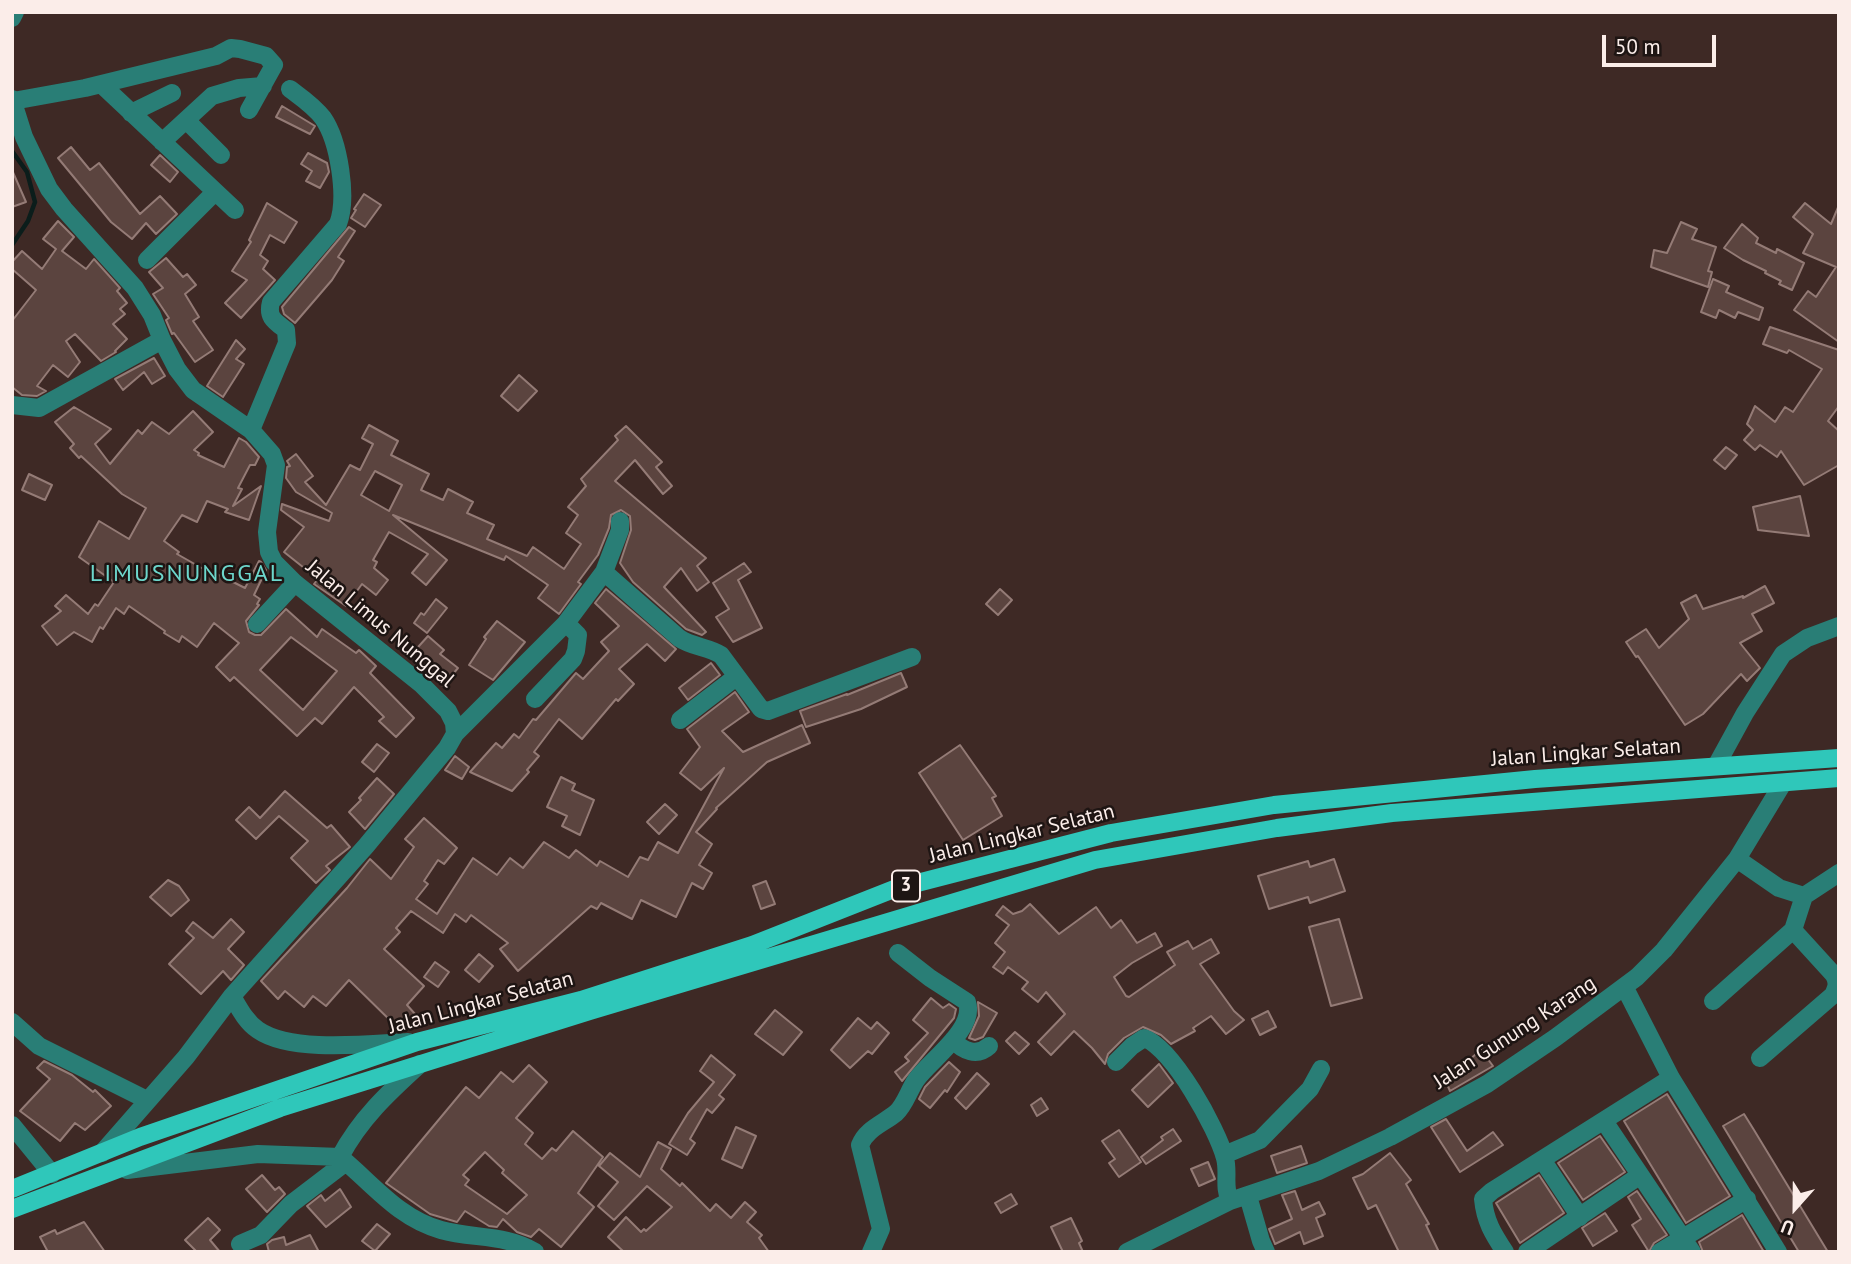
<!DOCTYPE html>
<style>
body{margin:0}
#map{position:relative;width:1851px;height:1264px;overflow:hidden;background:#3e2925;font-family:"PT Sans",sans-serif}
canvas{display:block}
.frame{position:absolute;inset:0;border:14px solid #fbede9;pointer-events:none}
.north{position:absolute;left:1760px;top:1173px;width:70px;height:70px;-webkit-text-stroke:5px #1e1513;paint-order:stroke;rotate:201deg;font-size:19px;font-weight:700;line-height:28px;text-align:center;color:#fbede9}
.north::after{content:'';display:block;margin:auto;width:24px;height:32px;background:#fbede9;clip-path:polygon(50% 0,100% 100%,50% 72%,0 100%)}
.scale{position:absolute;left:1602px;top:35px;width:114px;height:32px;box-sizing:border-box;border:4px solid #fbede9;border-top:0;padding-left:9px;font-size:21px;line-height:24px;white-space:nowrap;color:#fbede9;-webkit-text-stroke:5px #1e1513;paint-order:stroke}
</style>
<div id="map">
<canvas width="1851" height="1264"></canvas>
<div class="frame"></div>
<div class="north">U</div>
<div class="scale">50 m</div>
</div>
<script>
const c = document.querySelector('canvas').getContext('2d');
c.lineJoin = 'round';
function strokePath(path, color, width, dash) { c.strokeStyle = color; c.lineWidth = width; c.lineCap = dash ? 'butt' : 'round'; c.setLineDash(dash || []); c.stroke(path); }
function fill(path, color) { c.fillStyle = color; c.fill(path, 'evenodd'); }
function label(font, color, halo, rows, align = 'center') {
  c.font = font + ' "PT Sans",sans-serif'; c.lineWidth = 5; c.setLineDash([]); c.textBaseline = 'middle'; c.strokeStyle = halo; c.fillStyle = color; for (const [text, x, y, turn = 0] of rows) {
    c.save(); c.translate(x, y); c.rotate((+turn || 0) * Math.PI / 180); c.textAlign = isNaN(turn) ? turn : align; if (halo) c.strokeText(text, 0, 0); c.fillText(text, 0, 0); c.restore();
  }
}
strokePath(new Path2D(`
 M12 151 27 172 35 202 28 221 12 245`), '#0b1d1b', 4.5);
const building = new Path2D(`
 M282 106 315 126 310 134 276 117Z
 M71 147 90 170 99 163 140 214 160 196 177 214 156 234 146 223 132 239 111 222 58 158Z
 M308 153 327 163 329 172 320 188 306 181 312 171 301 164Z
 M160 155 178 172 170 182 151 165Z
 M12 170 26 202 12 207Z
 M364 194 381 205 365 227 351 218 356 210 354 209Z
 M267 203 297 222 284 243 270 235 260 255 268 261 263 269 275 280 241 318 225 303 247 280 232 271 251 242 249 240Z
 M1805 203 1831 224 1839 205V342L1794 310 1808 291 1816 297 1836 267 1803 253 1813 234 1793 217Z
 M58 221 74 237 62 251 86 269 94 259 120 288 117 291 127 303 120 309 125 314 113 324 127 339 115 351 116 352 101 361 75 334 66 341 80 362 68 377 53 365 37 386 46 391 37 396 22 395 12 387V321L36 290 12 269V262L22 251 42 269 56 249 43 239Z
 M1681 222 1697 229 1692 239 1716 247 1708 271 1712 272 1708 287 1651 267 1654 250 1667 253Z
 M1742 224 1758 238 1756 243 1776 253 1777 249 1804 263 1792 290 1779 284 1781 281 1765 273 1766 271 1743 260 1724 248Z
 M349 227 355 231 338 257 344 261 332 280 295 323 284 314 282 307Z
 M166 258 183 277 187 274 196 285 185 294 199 317 193 321 213 350 195 362 174 333 172 334 166 320 169 318 153 294 163 288 149 272Z
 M1713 279 1729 286 1726 292 1763 308 1759 320 1738 312 1735 318 1719 310 1716 318 1701 312Z
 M1770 327 1839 350V406L1828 421 1839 431V465L1804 485 1781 451 1777 457 1760 445 1755 450 1744 440 1753 430 1747 424 1755 406 1775 422 1785 407 1793 412 1822 369 1789 350 1787 353 1763 344Z
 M236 340 245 349 236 359 244 364 223 397 207 386Z
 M154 358 165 376 152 384 144 372 123 390 115 379Z
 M519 375 537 391 518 411 501 396Z
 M74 407 111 429 95 444 110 464 138 430 142 434 152 422 169 434 193 411 213 432 194 450 199 453 198 455 224 467 239 438 246 442 259 457 255 465H250L238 488 242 489 233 506 261 486 249 520 225 512 228 509 207 501 197 522 182 515 164 541 179 552 177 554 214 575 215 573 245 588 259 561 261 562 266 570 254 595 260 599 257 604 259 605 246 621 249 632 255 635H261L286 609 317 637 322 629 356 653 359 650 376 666 370 673 414 718 396 737 379 721 384 717 354 687 322 724 315 718 297 736 234 677 230 681 216 667 239 643 214 623 197 647 182 636 179 642 164 633 165 631 129 606 124 614 116 608 103 629 100 627 92 642 74 632 57 645 42 626 61 611 55 606 66 595 88 614 95 604 98 606 114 582 79 557 99 521 129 539 146 508 122 494 81 456 79 458 70 448 74 444 55 422ZM291 637 337 671 303 710 260 670Z
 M369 425 398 441 391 455 429 474 421 490 443 500 448 489 473 502 467 513 494 525 487 539 527 556 533 547 564 569 581 544 566 533 578 515 568 507 586 486 581 479 618 440 615 436 626 426 662 462 656 467 672 486 663 494 635 460 615 481 706 558 697 566 709 582 697 591 681 568 664 587 706 632 702 635 686 629 633 582 620 563 631 530 630 516 621 510 611 515 609 528 598 555 578 582 581 584 559 614 538 598 548 585 506 556 504 560 393 515 447 560 426 585 412 573 428 554 389 532 373 560 377 562 374 568 388 580 376 595 362 584 346 606 314 584 318 579 284 552 304 527 281 510 282 504 329 521 332 513 296 492 286 478 287 467 290 466 287 461 296 454 313 476 305 482 326 505 350 465 360 470 373 444 362 438ZM375 471 402 485 389 511 361 495Z
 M1726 447 1737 455 1725 469 1714 460Z
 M29 474 52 485 45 500 22 490Z
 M1800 496 1809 536 1758 530 1753 507Z
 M744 563 751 572 738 580 762 628 733 642 716 617 729 609 713 583Z
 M1765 586 1774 603 1752 614 1762 631 1740 643 1760 668 1747 681 1741 674 1703 714 1685 725 1638 656 1636 657 1626 642 1646 629 1659 648 1689 619 1681 603 1696 595 1703 609 1743 596V598Z
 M606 589 676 649 665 661 647 644 619 669 634 684 618 701 616 699 582 739 559 719 534 752 539 756 527 770 529 772 512 791 470 772 496 743 502 748 514 734 519 738 533 719 536 720 576 673 583 679 609 651 601 642 619 626 595 603Z
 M1000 589 1012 600 998 615 986 604Z
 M436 599 447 608 427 633 414 623 421 613 424 615Z
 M497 621 525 642 493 680 469 665 486 639 484 637Z
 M428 636 444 650 440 654 458 668 443 686 410 656Z
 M711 663 720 675 688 700 679 688Z
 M901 673 907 687 861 709 806 727 800 711 847 694V695Z
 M735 692 749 712 722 731 743 752 802 725 810 743 767 762 716 808 717 809 696 832 712 844 699 865 712 873 703 889 692 883 676 917 641 900 632 919 601 903 597 909 591 906 518 971 500 949 508 943 471 915 466 922 455 914 443 933 411 911 396 928 400 932 384 949 424 986 407 1005 415 1014 399 1029 349 980 326 1006 313 996 304 1007 285 991 278 999 261 981 347 888 370 859 391 879 414 847 405 839 424 818 457 848 444 864 438 860 424 881 428 884 416 899 437 914 473 858 497 875 510 858 523 868 544 842 569 858 576 850 597 866 600 861 628 877 640 857 648 860 658 842 678 853 724 768 701 790 680 773 700 747 687 729Z
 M377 744 389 753 374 772 362 762Z
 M960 745 996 796 992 798 1002 816 963 840 919 773Z
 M455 756 469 767 462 779 445 770Z
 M561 777 575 784 572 790 594 800 580 835 562 826 567 816 547 807Z
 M377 778 394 794 365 829 349 812 361 800 359 798Z
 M285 791 327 828 331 825 350 847 326 866 330 870 316 883 291 858 308 841 279 816 256 839 236 820 249 807 260 818Z
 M665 804 677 815 659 834 647 822Z
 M1334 859 1345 891 1310 903 1308 897 1269 909 1258 876 1308 861 1310 867Z
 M168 880 179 886 189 900 171 916 150 897Z
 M766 881 775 904 761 909 753 886Z
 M1030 904 1059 934 1096 907 1111 928 1121 920 1137 943 1155 933 1162 946 1132 963 1114 977 1126 996 1129 997 1175 965 1167 952 1188 941 1193 949 1211 939 1219 953 1200 964 1234 1011 1244 1020 1226 1034 1211 1016 1193 1028 1195 1031 1171 1044 1161 1035 1143 1027 1124 1038 1108 1054 1105 1064 1092 1048 1074 1031 1051 1055 1038 1042 1065 1014 1046 992 1038 1002 1022 989 1028 982 1008 967 1003 974 993 967 1005 952 995 943 1009 925 996 915 1003 906 1013 914 1022 911Z
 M231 919 244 932 228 949 244 965 231 980 223 971 201 994 169 964 194 938 186 931 193 922 213 938Z
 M1339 919 1362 998 1331 1006 1309 927Z
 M479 954 493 966 479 982 465 970Z
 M435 962 449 972 438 987 424 977Z
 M931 998 943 1008 949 1004 956 1009 954 1018 902 1081 895 1072 909 1061 905 1057 928 1033 913 1020Z
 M978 1002 997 1013 983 1037 975 1040 969 1038 979 1016Z
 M775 1010 802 1032 783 1055 755 1034Z
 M1268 1011 1276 1027 1260 1035 1252 1019Z
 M858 1018 871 1029 877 1022 889 1033 872 1054 868 1051 850 1068 831 1050Z
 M1015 1032 1029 1044 1019 1054 1006 1041Z
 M1481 1050 1493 1066 1450 1091 1443 1075 1472 1061 1470 1059Z
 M711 1055 735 1075 719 1095 724 1099 712 1113 707 1109 690 1139 695 1143 687 1155 669 1144 688 1113 714 1082 700 1071Z
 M44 1061 72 1075 93 1092 95 1090 111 1106 85 1130 75 1123 60 1141 20 1111 50 1079 37 1068Z
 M949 1062 960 1072 947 1092 945 1090 930 1108 919 1099 925 1087Z
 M1159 1064 1173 1083 1148 1107 1132 1090Z
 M529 1065 547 1082 516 1118 533 1133 525 1144 542 1159 552 1148 556 1151 573 1131 603 1157 578 1193 594 1207 561 1247 539 1229 531 1237 517 1232 503 1219 497 1227 489 1226 465 1211 457 1222 430 1214 386 1183 466 1087 479 1098 501 1072 513 1082ZM485 1152 504 1170 502 1173 527 1195 507 1214 465 1185 469 1180 463 1175Z
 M977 1073 989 1084 966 1109 955 1098Z
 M1667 1094 1730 1196 1686 1223 1624 1121Z
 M1041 1098 1048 1109 1037 1116 1031 1105Z
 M1744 1114 1754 1130 1828 1252H1799L1723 1126Z
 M1446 1119 1467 1151 1493 1132 1503 1145 1460 1172 1431 1127Z
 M736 1127 756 1136 742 1168 722 1159Z
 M1173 1129 1181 1141 1146 1164 1141 1157 1163 1140 1161 1137Z
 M1119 1130 1141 1162 1119 1177 1109 1163 1115 1159 1102 1141Z
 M1600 1136 1625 1172 1583 1200 1558 1163Z
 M658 1142 671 1149 661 1169 680 1186 682 1183 710 1211 716 1204 731 1218 745 1202 756 1212 747 1222 762 1235 759 1238 769 1252H624L608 1237 626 1217 641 1232 644 1229 646 1231 672 1207 647 1186 614 1220 598 1206 618 1182 599 1166 610 1153 640 1177Z
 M1301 1146 1307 1163 1277 1173 1271 1156Z
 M1390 1153 1411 1180 1406 1184 1429 1224 1426 1225 1439 1252H1399L1376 1205 1368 1209 1353 1178 1363 1174Z
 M1208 1162 1215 1179 1199 1186 1191 1169Z
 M262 1175 275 1190 279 1187 285 1194 267 1212 246 1189Z
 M1539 1175 1564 1213 1520 1243 1496 1203Z
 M340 1189 351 1207 326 1227 307 1206 321 1195 325 1201Z
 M1295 1191 1302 1210 1319 1202 1325 1214 1316 1218 1323 1236 1304 1244 1300 1232 1275 1244 1269 1229 1292 1219 1282 1195Z
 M1637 1191 1667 1235 1654 1243 1649 1252 1632 1225 1641 1219 1628 1197Z
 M1011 1194 1017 1204 1001 1213 995 1203Z
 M1605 1213 1617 1231 1593 1246 1582 1228Z
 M1742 1215 1764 1252H1703L1699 1242Z
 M208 1218 220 1230 210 1240 220 1252H197L185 1240Z
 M1071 1218 1082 1241 1079 1243 1083 1252H1063L1051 1227Z
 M84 1222 105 1252H48L40 1237 55 1230 57 1234Z
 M377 1224 390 1234 375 1251 362 1241Z
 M310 1235 319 1252H269L267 1244 272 1240 284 1237 286 1245Z`);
fill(building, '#5b443f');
strokePath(building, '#947b76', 2);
strokePath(new Path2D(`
 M12 18 15 12
 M101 84 235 210
 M12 99 24 137 49 189 64 209 135 288 152 315 162 340 177 369 193 390 251 430 272 454 276 465 267 532 269 552 274 562 295 583 421 684 448 711 454 723 455 734 447 748 366 846 232 996 186 1057 102 1153
 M13 101 85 88 216 56 231 48 240 49 266 56 274 65 249 110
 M131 113 172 93
 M186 120 221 155
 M162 142 212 96 239 88 263 86
 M147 260 215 192
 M12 405 39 408 162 340
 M251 430 287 343 286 330C274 321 267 317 271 302L338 224C348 198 339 141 323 118 314 106 302 98 290 89
 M604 572 620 530V521
 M257 624 295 583
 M535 699 573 659 576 651 578 635 566 623
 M680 720 736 677
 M455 734 566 623 604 572 679 638C692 647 709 647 721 655L761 709 768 711 912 657
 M1716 766 1745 713 1783 654 1807 638 1839 626
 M1737 859 1783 783
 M1625 988 1671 1078 1778 1252
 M232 996C239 1008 246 1022 258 1030 291 1053 368 1044 408 1042
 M1713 1001 1793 930 1804 896
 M12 1022 39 1046 147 1100
 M953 1040C963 1051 977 1057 989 1046
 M1760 1058 1833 995C1837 987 1838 983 1834 975L1793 930
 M1116 1062 1132 1046 1144 1038C1173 1048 1217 1129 1225 1158 1229 1173 1223 1187 1230 1201
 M1604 1121 1692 1252
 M12 1125 52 1174
 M1224 1155 1260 1140 1310 1089 1321 1069
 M340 1157C373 1184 398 1218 441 1230 473 1239 506 1234 535 1252
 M340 1157C360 1119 388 1093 420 1064
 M1543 1161 1580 1217
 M127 1170 258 1154 340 1157
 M1248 1196 1261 1241 1266 1252
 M240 1244 261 1235 291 1204 346 1162
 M871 1252 881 1229 860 1145C866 1129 884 1123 896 1113 905 1105 909 1090 916 1080 930 1060 976 1029 967 1002L930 978 898 953
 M1127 1252 1230 1201 1319 1171 1390 1137 1487 1084 1555 1038 1637 977 1664 950 1737 859 1779 888 1804 896 1839 873
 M1505 1252C1493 1234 1485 1221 1483 1199L1492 1191 1671 1078
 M1527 1252 1639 1176
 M1660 1252 1747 1199`), '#297e76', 18);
strokePath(new Path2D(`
 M12 1189 140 1137 417 1042 581 1000 752 945 894 889 1111 833 1274 805 1535 779 1839 758
 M12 1209 280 1108 590 1011 1095 860 1277 828 1392 813 1839 778`), '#2fc7ba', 18);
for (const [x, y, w] of [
 [906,886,28]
]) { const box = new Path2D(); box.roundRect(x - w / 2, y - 15.5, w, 31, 5); c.fillStyle = '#1e1513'; c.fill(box); strokePath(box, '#fbede9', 2); }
label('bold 19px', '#fbede9', null, [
 ["3",906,886]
]);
label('21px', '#fbede9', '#1e1513', [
 ["Jalan Limus Nunggal",380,624,40],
 ["Jalan Lingkar Selatan",1586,753,-4],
 ["Jalan Lingkar Selatan",1022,834,-14],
 ["Jalan Lingkar Selatan",481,1003,-15],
 ["Jalan Gunung Karang",1515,1033,-33]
]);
c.letterSpacing = '2px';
label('24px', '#6dd7cc', '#1e1513', [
 ["LIMUSNUNGGAL",187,574]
]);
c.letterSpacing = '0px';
</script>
